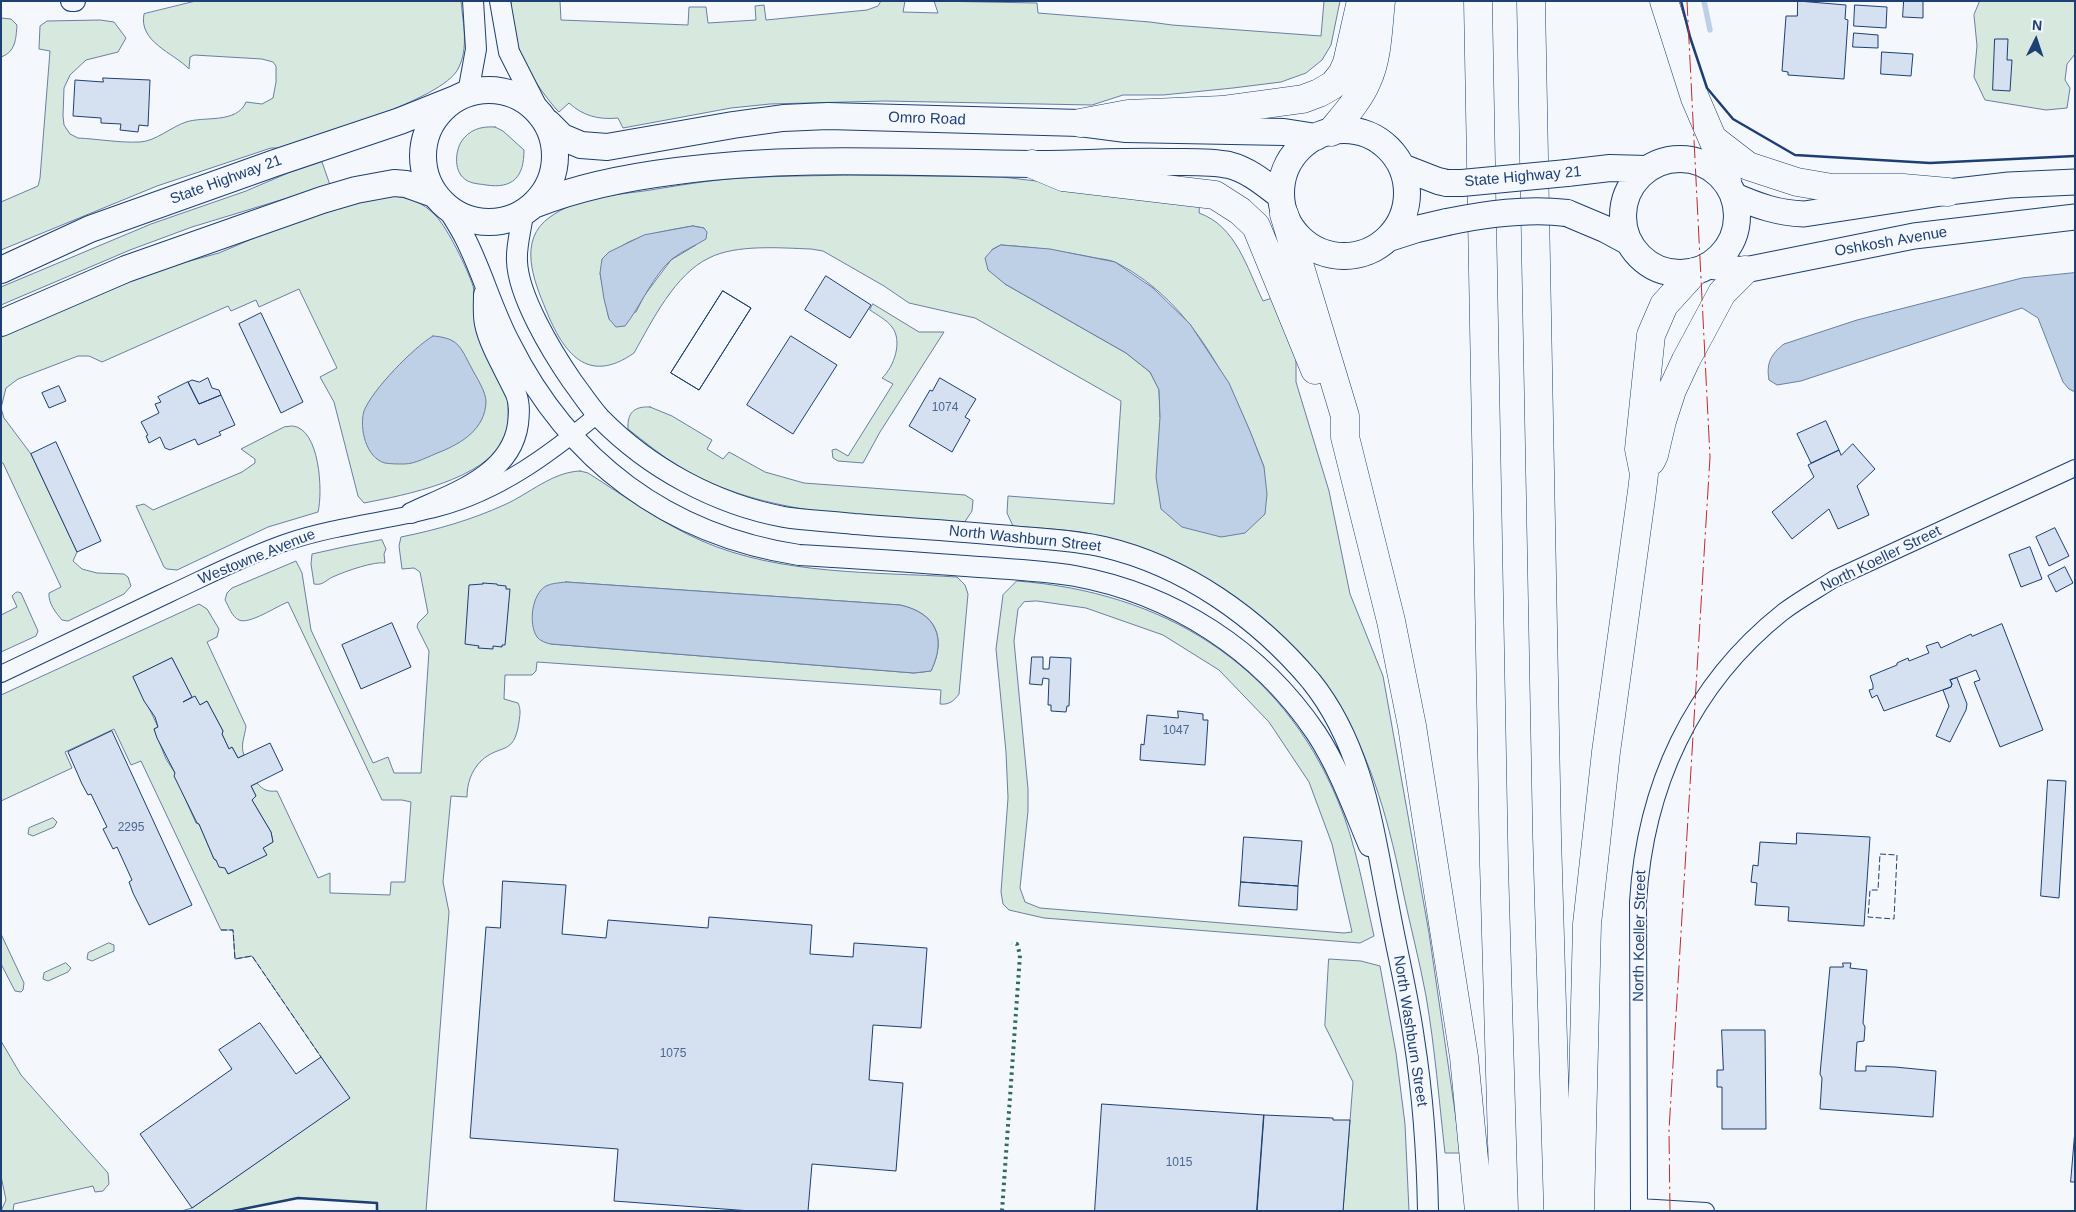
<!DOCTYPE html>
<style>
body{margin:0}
#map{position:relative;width:2076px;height:1212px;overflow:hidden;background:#f4f7fb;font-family:Helvetica,sans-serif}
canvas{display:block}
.frame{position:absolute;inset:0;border:2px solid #1d3f73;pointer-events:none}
.north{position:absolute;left:2011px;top:15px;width:50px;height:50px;-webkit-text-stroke:4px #f4f7fb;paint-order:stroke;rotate:4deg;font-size:14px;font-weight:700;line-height:20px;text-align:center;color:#1d3f73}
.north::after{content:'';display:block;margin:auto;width:18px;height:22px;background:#1d3f73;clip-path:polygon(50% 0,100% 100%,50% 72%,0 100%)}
</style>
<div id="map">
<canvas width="2076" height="1212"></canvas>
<div class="frame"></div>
<div class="north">N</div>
</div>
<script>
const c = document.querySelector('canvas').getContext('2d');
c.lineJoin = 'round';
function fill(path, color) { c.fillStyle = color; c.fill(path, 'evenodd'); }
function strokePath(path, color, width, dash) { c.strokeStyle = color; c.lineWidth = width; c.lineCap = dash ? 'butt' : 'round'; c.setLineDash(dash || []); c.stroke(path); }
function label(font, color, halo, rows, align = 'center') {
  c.font = font + ' Helvetica,sans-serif'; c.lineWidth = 4; c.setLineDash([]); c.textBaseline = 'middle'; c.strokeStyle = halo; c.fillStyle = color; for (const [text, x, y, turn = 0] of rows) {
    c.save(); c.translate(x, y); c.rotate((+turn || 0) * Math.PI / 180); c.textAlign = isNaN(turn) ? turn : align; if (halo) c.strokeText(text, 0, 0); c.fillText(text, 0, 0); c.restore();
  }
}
const green = new Path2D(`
 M196 1H461C463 24 469 48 458 69 442 100 317 136 281 148H271L157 186 1 250V202L38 186 40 178 50 51 39 49 40 26 47 21 100 20 114 22 126 38 118 52 86 60 70 75 64 88 63 116 64 125 70 134 78 138C98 139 120 143 140 142 156 141 171 127 186 122 204 116 237 124 246 102L262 104 273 98 276 82V66L273 62 262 59 194 55 190 57 189 69C174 53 138 42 144 14Z
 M511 1H560L561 20 688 25 689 7H706L708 23 756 20 755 6 764 5 766 20 867 10 878 6 881 1H905L903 12 938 13 934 1 1037 3 1038 13 1150 22 1172 25 1321 36 1324 1H1340L1331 45 1322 60 1306 73 1281 82 1233 88 1163 95H1123L1092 105 884 101 770 104 731 108 623 128 618 118C599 120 583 116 569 103L559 112 556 109C530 78 509 43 511 1Z
 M1980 1H2075V54L2067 64 2065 80 2070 88 2067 108 2046 110 1985 100 1974 77 1977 46 1974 15Z
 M1 18 11 19 17 25C16 38 16 52 1 57Z
 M495 127 503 131 524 150C524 177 513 189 486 185 481 184 475 184 470 182 454 176 454 155 461 142 469 130 480 126 495 127Z
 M322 162 330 185 192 227 130 250 1 305V287L151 224 246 191 288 173Z
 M847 175 1002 177 1200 200 1199 213C1236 226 1247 268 1263 301L1275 297 1296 343V382L1329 491 1350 594 1383 676 1429 933 1461 1153H1445C1439 1101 1435 1048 1426 996 1420 963 1411 929 1404 896 1390 827 1373 759 1335 700 1309 661 1276 630 1240 602 1194 567 1138 542 1081 532 1058 529 1035 528 1013 526L1007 513 1008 496 1114 504 1121 401 975 318 909 303 884 286 823 251 811 249C781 248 736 244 709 258 675 274 652 321 634 353 587 386 563 352 546 310 534 281 517 240 550 217 576 198 613 195 644 191 676 186 709 180 741 178 776 176 812 176 847 175ZM693 226 704 228 696 245 671 260 644 296 636 312 609 319 600 273C607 264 614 252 622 246 637 235 675 229 693 226ZM1001 245C1033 247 1060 251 1091 257 1099 259 1109 259 1117 263 1195 303 1234 389 1264 467L1160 417 1159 389 1150 372 1126 353 1005 284 992 250Z
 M388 196C407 196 423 202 436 216 448 229 467 268 473 286 476 296 475 306 477 316 486 353 524 398 505 438 485 480 405 495 364 503L358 496 334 402 320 377 337 368 299 289 259 307 256 300 231 311 228 306 102 362 89 356H78L18 379 6 388 1 408V336L160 269 219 253 296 220 355 201Z
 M873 304 919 332H944L880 432 863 463 838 461 833 458 832 450 836 449 848 456 893 384 882 378C894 367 903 341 892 327 887 320 877 315 870 310Z
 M650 407 672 416 712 440 707 449 723 459 729 452 765 472 804 483 965 495 973 500 972 511 964 523C867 515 766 518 680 467 661 456 645 442 628 429 627 413 634 406 650 407Z
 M1 408 4 418 31 454 77 552 73 561 82 569 97 573 124 574 128 577 131 586 124 594 68 621 62 620C56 613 48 603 49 593L61 587 3 463 1 462Z
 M293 426C320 429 323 492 318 512L268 527 177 570 167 569 164 567 136 506 144 504 153 510 242 472 255 463V459L241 449 284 427Z
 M580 471 588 473C626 497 661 523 702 541 780 575 874 572 957 577L965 585 968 594 959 694C954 701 949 705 940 704L941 690 537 662 536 671 532 675H505L504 699 518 703C521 709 520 715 519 722 514 757 500 743 481 761 471 771 467 784 467 797L451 796 443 882 449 912 426 1211H377V1203L298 1198 233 1211H181L192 1208 349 1098 252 956 235 959 233 930H221L141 761 131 765 114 729 65 752 72 768 1 801V695L199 604 207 609 219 629 217 637 207 642 246 726C245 736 240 745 244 755L238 758 232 747 229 749 222 734 223 731 207 701 200 705 183 702 191 696 172 658 133 677C142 695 151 711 158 727L154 729 166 759 175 773V776L196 823 199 824 214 859 225 868 228 874 266 855 263 848 273 842 271 832 252 800 256 796 251 786 257 783C263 790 268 792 277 791L318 878 330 873V893L390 895 391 882H405L411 802 402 800H382L288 602C277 606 249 625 239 620 232 617 229 607 225 600L227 593 232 588 296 561 302 573 311 630 373 763 388 757 394 773H421L429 651 417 627 418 623 428 613 420 572 414 568 402 569 399 546 401 537C436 530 471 520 504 505 529 494 552 472 580 471ZM566 582 900 605C936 613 947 637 931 671L914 673 551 644Z
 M382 540 386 549 384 554 385 563C375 561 346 571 335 576 326 579 324 586 314 584L311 564 312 554 348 546Z
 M1017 581C1163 592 1281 663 1338 801 1356 843 1364 892 1374 936L1360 943 1044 918 1009 910 1003 904 1001 892 1008 798 1006 752 996 649 1003 595ZM1037 601 1086 608 1163 635 1219 670 1269 722 1309 782 1332 844 1352 932 1344 933 1040 908 1025 902 1020 888 1028 811V789L1014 641 1018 609 1024 602Z
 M18 592 21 593 38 631 36 636 1 652V615L17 607 12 596 15 593Z
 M53 818 57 822 54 827 33 836 28 834 29 828Z
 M1 934 24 983 23 990 21 992 15 991 1 964Z
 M109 943 114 945V951L92 961 87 959 88 953Z
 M1329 959 1361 961 1380 966 1396 1053 1405 1124 1409 1211H1343L1353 1082 1325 1026Z
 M66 963 71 968 68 972 48 981 43 979 44 973Z
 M1 1041 21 1075 108 1173 109 1184 103 1191 95 1192 93 1186 14 1204 13 1211H1L6 1200 1 1176Z`);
fill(green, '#d7e8df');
strokePath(green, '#687fa3', 1);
const water = new Path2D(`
 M693 226 704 228 707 232 706 239C695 246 682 251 672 259 654 274 640 307 625 326L616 327 609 319 604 299 600 273 602 259 609 252 644 235Z
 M1001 245 1050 249 1115 262 1153 288 1190 324 1229 383 1250 431 1264 467 1267 494 1265 514 1245 533 1221 537 1182 527 1161 509 1156 477 1160 417 1159 390 1150 372 1126 353 1005 284 988 270 985 258 992 250Z
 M2075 273V392L2069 389 2063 382 2038 318 2022 308 1801 381 1777 385 1769 380C1766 363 1771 354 1784 344L1857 320 2022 278Z
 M433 336C458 338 460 346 471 367 476 377 486 391 486 402 485 429 462 443 440 452 429 456 416 464 404 464 398 464 391 464 385 463 366 458 359 428 364 411 372 390 414 347 433 336Z
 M566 582 900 605C936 613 947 638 931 671L914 673 551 644C546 643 540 641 537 637 528 623 532 594 546 586 552 583 559 583 566 582Z`);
fill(water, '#bed0e5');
strokePath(water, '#687fa3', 1);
strokePath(new Path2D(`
 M1704 1 1710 30`), '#bed0e5', 5.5);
const building = new Path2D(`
 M1798 1 1846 5 1845 19 1848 20 1844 79 1788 75V72L1782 71 1786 16H1797Z
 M1904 1H1923V18L1903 17Z
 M1855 5 1887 7 1886 28 1854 26Z
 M1854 33 1878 35V48L1853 47Z
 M1995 39H2008L2007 60H2012L2010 91 1993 90Z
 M1882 52 1913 54 1911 76 1881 74Z
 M103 78 150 80 148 126 139 125 138 132 120 130 121 124 101 123V118L73 116 75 80 103 82Z
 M826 276 871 305 850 338 805 310Z
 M723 291 751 308 699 390 671 373Z
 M723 291 751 308 699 390 671 373Z
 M261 313 303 402 281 413 239 324Z
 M791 336 837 365 793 434 747 405Z
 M208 378 212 388 219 390 221 395 199 404 188 382 192 380 199 382Z
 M940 378 976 399 965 417 970 420 952 452 909 426 930 390 932 391Z
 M188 382 199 404 221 395 235 425 219 432 221 435 198 445 195 439 170 450 165 448 160 437 149 443 146 436 148 435 141 422 159 413 155 404 161 402 158 397Z
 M59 386 66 401 49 408 42 393Z
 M1826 421 1839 450 1811 463 1797 434Z
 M56 442 101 541 77 552 31 454Z
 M1853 444 1875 469 1857 486 1869 515 1838 529 1829 509 1792 539 1772 512 1814 477 1808 465 1839 450 1841 455Z
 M2055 528 2069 556 2049 566 2036 537Z
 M2030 547 2042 579 2021 587 2009 555Z
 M2065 567 2073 583 2056 592 2048 576Z
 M483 583 497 584V585L506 586V589H510L505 645H502V647L493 646V649L478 648 479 646 465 644 469 585 483 584Z
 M392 623 411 667 361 689 342 645Z
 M2002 624 2043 730 2000 747 1974 682 1980 680 1976 670 1950 680 1952 684 1951 687 1884 711 1877 695 1872 698 1869 690 1873 689V685L1870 676 1897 665V663L1908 658 1909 661 1929 653 1926 646 1938 642 1941 648 1971 634 1972 636Z
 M1032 657H1043V669H1049L1050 657 1071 658 1069 706H1067L1066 712 1051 711V705H1048L1049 679 1043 678 1042 685 1030 684Z
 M172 658 192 697 183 702 195 696 200 705 207 701 223 731 222 734 229 749 232 747 238 758 270 743 283 770 251 786 256 796 252 800 271 832 273 842 263 848 267 855 228 874 225 868 219 867 216 860 214 859 199 824 197 823 174 776 175 773 157 738 154 729 158 727 155 717 144 701 133 677Z
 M1957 678 1967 704 1966 710 1950 742 1936 736 1949 706 1943 690 1951 687 1952 684 1950 680Z
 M1178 711 1203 714V720H1208L1205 765 1140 760 1141 744 1144 745 1147 715 1178 718Z
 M112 731 192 905 149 925 133 893 129 882 132 880 117 847 113 849 103 829 107 827 91 794 88 795 82 784 68 752Z
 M2048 780 2066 781 2059 898 2041 896Z
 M1797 833 1870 837 1864 926 1788 921 1789 907 1755 905 1757 883 1751 882 1753 865 1758 866 1760 842 1796 844Z
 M1244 837 1302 841 1298 886 1241 882Z
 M503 881 566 885 562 934 606 938 608 920 708 928 709 917 812 925 810 954 853 957 854 943 927 948 921 1028 873 1025 869 1080 903 1083 896 1171 812 1164 808 1211H751L614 1201 618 1149 470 1138 486 927 500 928Z
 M1241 882 1298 886 1297 910 1239 906Z
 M1843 963H1851L1850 968 1867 970 1863 1023 1865 1027 1864 1041 1857 1042 1855 1071H1866V1066L1895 1067 1936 1071 1933 1117 1820 1109 1822 1078 1820 1074 1830 967H1843Z
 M260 1023 296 1074 321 1057 350 1098 192 1208 140 1134 232 1069 219 1050Z
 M1722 1030H1765L1766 1129H1722V1087H1717V1070H1723Z
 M1102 1104 1264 1115 1257 1211H1095Z
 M1264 1115 1333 1118V1120H1350L1343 1211H1257Z
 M2075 1130V1182H2071Z`);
fill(building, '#d5e0f0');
strokePath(building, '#1d3f73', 1);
const minor = new Path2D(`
 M1 674C57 647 113 621 169 594 208 576 246 556 287 542 338 525 388 521 438 508 499 492 550 454 597 415
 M1639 1207 1706 1211
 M1639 1211 1638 902C1645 787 1691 685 1783 612 1799 600 1817 590 1834 579L2075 468`);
const tertiary = new Path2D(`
 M71 1H75
 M500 1 509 52 539 111
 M468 93 476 49 473 1
 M448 209C454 219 460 228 465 238 482 271 492 309 510 343 569 461 668 535 799 555 855 558 910 562 966 566 1002 569 1039 570 1075 576 1173 594 1260 650 1316 733 1339 768 1353 808 1369 846
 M523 214C521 230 516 246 517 261 518 296 552 352 572 381 581 393 590 407 600 418 649 468 715 504 784 517 807 521 831 521 854 524 906 528 959 531 1011 536 1042 539 1074 540 1104 547 1185 566 1258 618 1311 681 1364 747 1373 829 1389 908 1397 952 1408 995 1414 1039 1423 1096 1427 1153 1428 1211
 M411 513C451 494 511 476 518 424 519 414 520 404 516 394 507 374 489 345 485 324 483 314 484 304 484 294`);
const primary = new Path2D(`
 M1735 196C1758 206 1778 213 1804 214L1948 192 2009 185 2075 182
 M1708 266 1745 270 1914 236 2075 217`);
const trunk = new Path2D(`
 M423 156a66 66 0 1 1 132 0a66 66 0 1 1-132 0Z
 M548 123 562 137 581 145 607 147 733 125 783 118 828 116 1080 123 1126 129 1284 132 1316 137
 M1281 193a63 63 0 1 1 126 0a63 63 0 1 1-126 0Z
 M1623 216a57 57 0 1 1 114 0a57 57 0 1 1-114 0Z
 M1402 167 1438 181 1447 183
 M1567 173 1610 168 1647 169
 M536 204C581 186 629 177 677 171 795 155 913 163 1031 164 1077 164 1122 161 1168 162 1188 162 1210 161 1229 165 1249 170 1265 184 1281 196
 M1567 213 1605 229 1629 242
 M1389 238 1417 229 1447 222
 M1 270 90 229 275 163 400 121 455 99
 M1 323 126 269 322 200 356 190 394 183 406 184 434 194`);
const motorway = new Path2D(`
 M1478 1 1494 864 1504 1211
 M1531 1 1547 836 1558 1211
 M1664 1 1695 98 1726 170 1727 182
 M1080 123 1128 114 1222 110 1303 99 1319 93 1333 85 1342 74 1347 63 1361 1
 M1331 132C1344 116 1359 100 1367 81 1378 58 1378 27 1381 1
 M1713 139 1748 166 1797 182 1832 188H1903L1948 192
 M1032 164 1063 177 1215 195 1240 211 1256 226 1315 370
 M1284 214 1345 416V437L1391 621 1412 726 1464 1057 1479 1211
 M1651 461 1654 455 1662 421 1672 390 1686 360 1722 293 1745 270
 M1580 1211 1587 924 1606 752 1642 491 1644 474 1639 449 1651 335 1664 305 1694 272`);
strokePath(minor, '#1d3f73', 18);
strokePath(tertiary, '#1d3f73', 22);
strokePath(primary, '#1d3f73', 27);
strokePath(trunk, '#1d3f73', 28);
strokePath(motorway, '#1d3f73', 29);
strokePath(minor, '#f4f7fb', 16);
strokePath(tertiary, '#f4f7fb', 20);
strokePath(primary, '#f4f7fb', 25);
strokePath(trunk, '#f4f7fb', 26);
strokePath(motorway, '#f4f7fb', 28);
const trunkBridge = new Path2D(`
 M1447 183H1462L1567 173
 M1447 222C1486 214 1527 208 1567 213`);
strokePath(trunkBridge, '#1d3f73', 28, []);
strokePath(trunkBridge, '#f4f7fb', 26);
strokePath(new Path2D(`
 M1002 1211 1020 955 1017 944 1012 943`), '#2c6c60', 4, [2.5, 4]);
strokePath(new Path2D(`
 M1880 854 1897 855 1894 919 1868 917 1870 890H1878Z
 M221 930H233L235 959 252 956 321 1057`), '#1d3f73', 1, [6, 2.5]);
strokePath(new Path2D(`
 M1681 1 1690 37 1707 88 1733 119 1795 155 1930 163 2075 156
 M233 1211 298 1198 377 1203V1211`), '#1d3f73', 2.5);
strokePath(new Path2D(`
 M1670 1211 1669 1130 1710 457 1687 1`), '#c62828', 1, [18, 4, 2.5, 4]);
label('12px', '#4b6792', null, [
 ["1074",945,408],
 ["1047",1176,731],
 ["2295",131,828],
 ["1075",673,1054],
 ["1015",1179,1163]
]);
label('15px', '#1d3f73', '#f4f7fb', [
 ["Omro Road",927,119,2],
 ["State Highway 21",1523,177,-5],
 ["State Highway 21",226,180,-20],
 ["Oshkosh Avenue",1891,242,-10],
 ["North Washburn Street",1025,539,6],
 ["Westowne Avenue",257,557,-22],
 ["North Koeller Street",1881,559,-26],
 ["North Koeller Street",1640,936,-89],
 ["North Washburn Street",1410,1031,81]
]);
</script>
